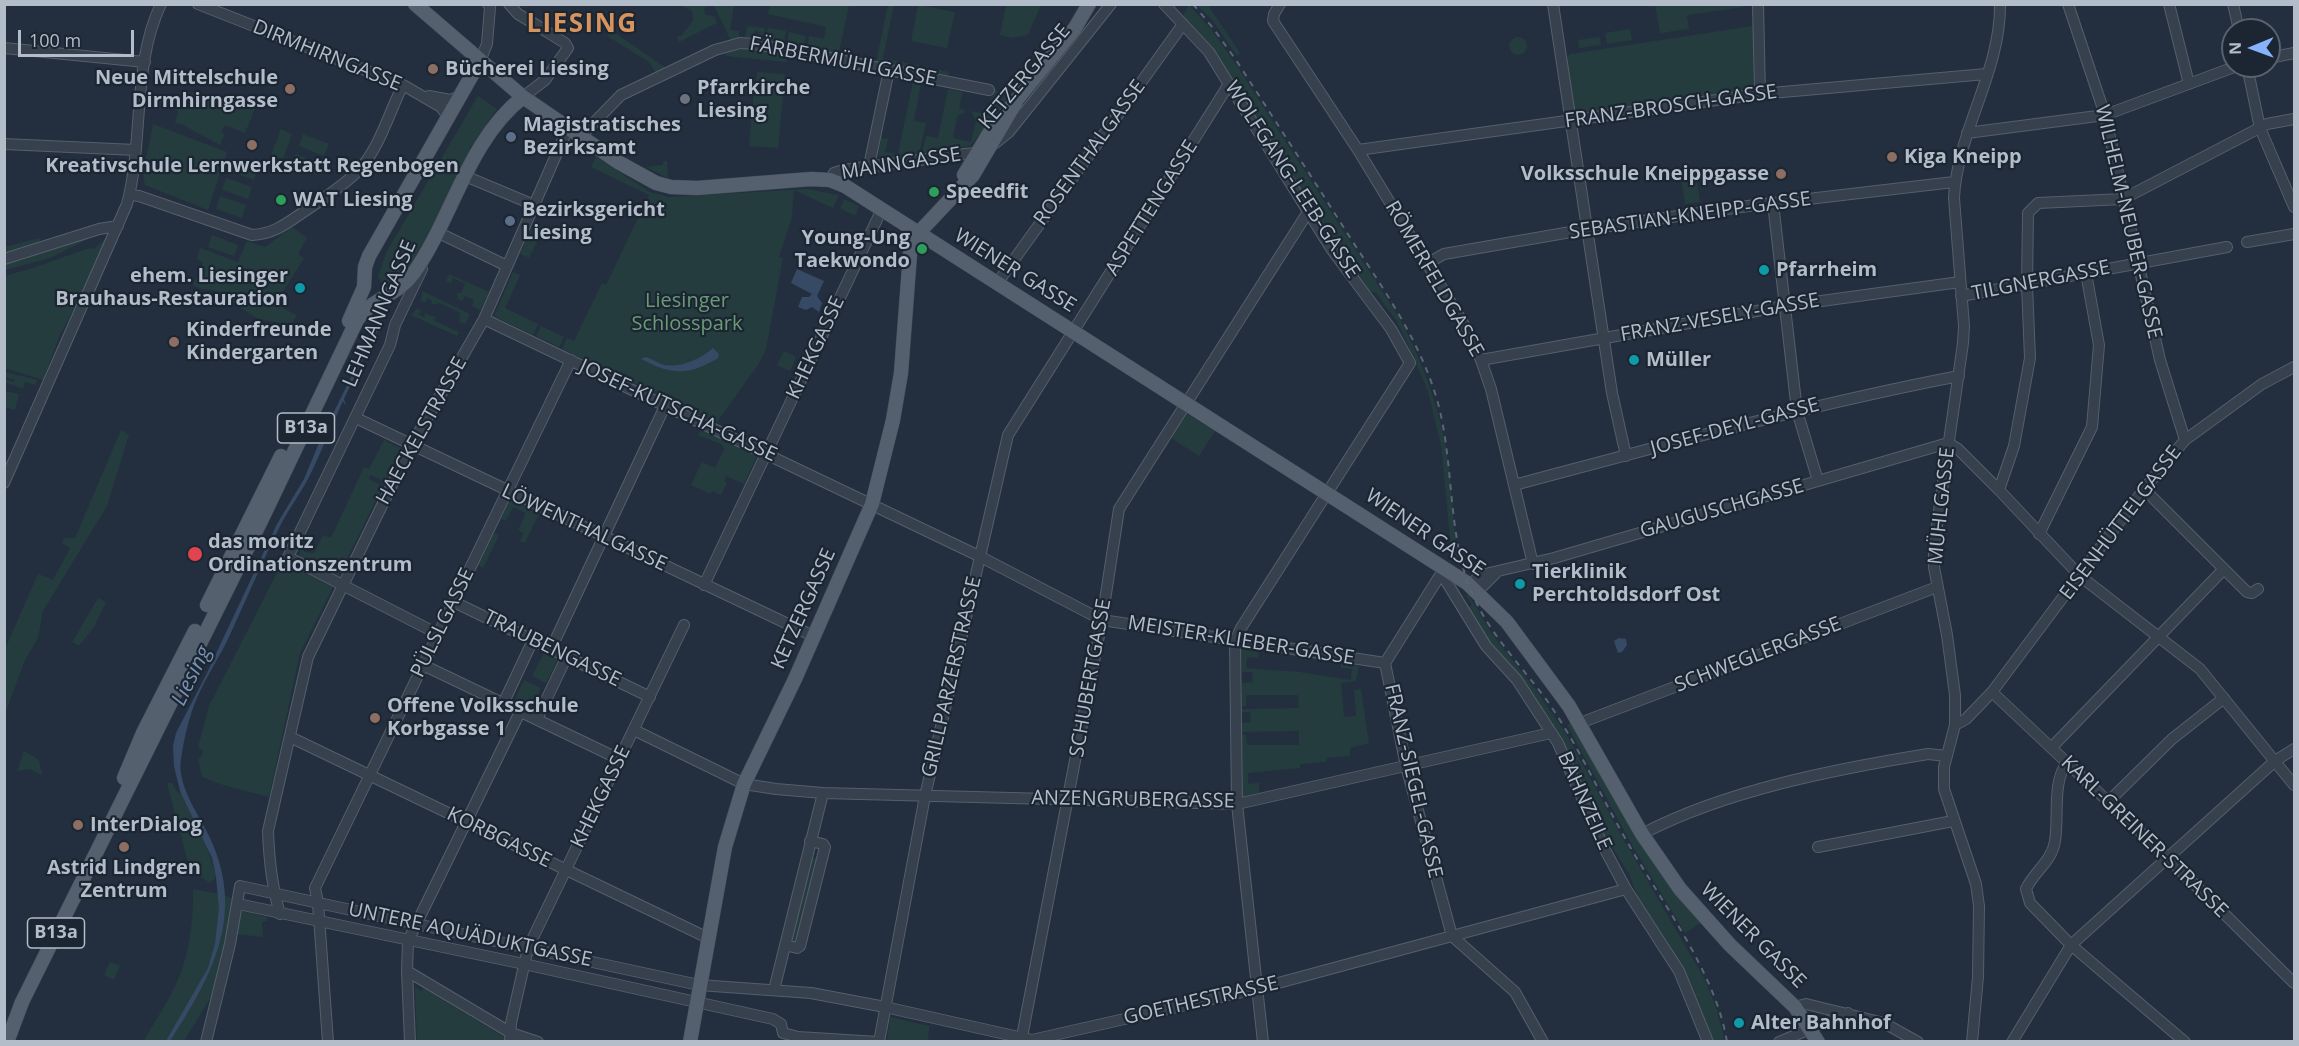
<!DOCTYPE html>
<meta charset="utf-8">
<style>
body{margin:0}
#map{position:relative;width:2299px;height:1046px;overflow:hidden;background:#232f3e;font-family:"Open Sans",sans-serif}
canvas{display:block}
.frame{position:absolute;inset:0;border:6px solid #b3bcc9;pointer-events:none}
.north{position:absolute;left:2221px;top:18px;width:60px;height:60px;box-sizing:border-box;background:#1c2633;border:2px solid #58626f;border-radius:50%;rotate:269deg;font-size:16px;font-weight:700;line-height:24px;text-align:center;color:#b3bcc9}
.north::after{content:'';display:block;margin:auto;width:21px;height:27px;background:#86b3fb;clip-path:polygon(50% 0,100% 100%,50% 72%,0 100%)}
.scale{position:absolute;left:18px;top:30px;width:116px;height:27px;box-sizing:border-box;border:3px solid #b3bcc9;border-top:0;padding-left:8px;font-size:18px;line-height:21px;white-space:nowrap;color:#b3bcc9;-webkit-text-stroke:4px #1c2633;paint-order:stroke}
</style>
<div id="map">
<canvas width="2299" height="1046"></canvas>
<div class="frame"></div>
<div class="north">N</div>
<div class="scale">100 m</div>
</div>
<script>
const c = document.querySelector('canvas').getContext('2d');
c.lineJoin = 'round';
function fill(path, color) { c.fillStyle = color; c.fill(path, 'evenodd'); }
function strokePath(path, color, width, dash) { c.strokeStyle = color; c.lineWidth = width; c.lineCap = dash ? 'butt' : 'round'; c.setLineDash(dash || []); c.stroke(path); }
function label(font, color, halo, rows, align = 'center') {
  c.font = font + ' "Open Sans",sans-serif'; c.lineWidth = 4.5; c.setLineDash([]); c.textBaseline = 'middle'; c.strokeStyle = halo; c.fillStyle = color; for (const [text, x, y, turn = 0] of rows) {
    c.save(); c.translate(x, y); c.rotate((+turn || 0) * Math.PI / 180); c.textAlign = isNaN(turn) ? turn : align; if (halo) c.strokeText(text, 0, 0); c.fillText(text, 0, 0); c.restore();
  }
}
fill(new Path2D(`
 M1743 4 1744 7 1687 15 1689 29 1660 33 1655 5Z
 M681 5H734L730 30 739 31V38L730 39 715 7 710 5 704 8 705 15 714 16 717 23 679 42 677 36H681L693 21 692 11Z
 M770 5H849L839 52 845 54V55L807 47 809 36 824 39 826 27 768 14Z
 M888 5H894L883 58 949 72 948 77 876 62Z
 M918 5 955 12 947 48 911 41Z
 M1006 5H1041L1028 35 1012 38 1000 35Z
 M1189 5 1211 29 1237 66 1400 319C1424 366 1442 414 1449 467 1453 501 1453 535 1461 568L1451 547 1441 445 1428 391 1406 340 1396 320 1376 293 1366 289 1335 247 1208 43 1183 16Z
 M1197 5H1208L1240 53 1237 56 1213 21Z
 M747 26 765 28 763 38 757 37 760 32 754 31 755 37H745Z
 M1753 26V91L1575 116 1566 59 1570 54Z
 M768 28 786 31 784 42 766 38Z
 M1630 29 1632 40 1607 44 1605 33Z
 M611 30 666 68 656 73 649 62 607 36Z
 M789 32 806 36 803 46 787 43Z
 M1509 46a9 9 0 1 1 18 0a9 9 0 1 1-18 0Z
 M1600 37 1601 45 1579 48 1578 40Z
 M742 49H755L787 55 786 62 725 56 726 53Z
 M757 72 785 74 778 148 749 146 754 91H760L761 82H756Z
 M913 81 921 83 914 121 926 123 919 153 880 158 878 155 881 138 888 139 885 152 898 154Z
 M948 89 963 92 959 108 965 110 964 113 957 116 953 138 971 142 976 120 971 111 987 114 993 90 1014 94 970 146 922 153 926 136 938 138Z
 M182 91 256 106 245 133 225 125 221 132 225 134 220 145 181 124H175L178 111 174 109 172 98 180 101 183 99Z
 M478 96 497 109 470 148 468 157 413 268 396 285 383 286 378 276 387 251Z
 M153 124 227 152 208 210 145 185 143 173Z
 M281 129 292 134 283 159 271 155Z
 M303 134 329 144 324 156 299 146Z
 M296 154 321 164 317 175 291 166Z
 M596 157 650 192 669 197 807 189 839 195 833 208 794 190 792 217 779 257 783 258 766 349 758 365 717 422 562 349 567 338 574 341 602 283 606 285 649 195 591 167Z
 M233 158 259 167 254 180 229 171Z
 M667 161 668 178 646 167 663 165V162Z
 M226 178 252 187 248 199 222 190Z
 M1697 180 1700 202 1685 204 1682 182Z
 M220 196 246 205 242 218 216 209Z
 M844 199 859 206 855 216 840 208Z
 M534 223 544 227 529 258 520 254Z
 M292 227 307 238 298 254 304 258 277 301 283 308 297 315 291 325 258 319 213 290 201 289 193 285 203 263 197 259 200 248 238 262 247 241 265 247Z
 M98 234 50 258 5 270V263Z
 M212 235 238 245 234 256 208 247Z
 M40 238V244L5 255 4 247Z
 M105 239 107 241 93 274 60 335 43 380 5 368V276L33 268 89 248 94 249Z
 M513 272 520 275 505 308 538 324 533 335 494 316Z
 M449 274 489 292 480 310 472 306 474 300 465 296 462 301 458 299 457 293H461L465 284 453 278 451 283 446 282Z
 M422 291 470 314 465 324 460 322 459 312 439 303 431 305 432 301 428 298 425 303 421 301Z
 M417 308 421 310 419 315 424 317 426 313 429 315 436 317 435 321 459 332 457 336 411 315Z
 M541 326 564 337 559 347 536 336Z
 M784 351 796 357 790 371 777 365Z
 M5 372 37 380 36 385 25 382 23 389 5 382V379L14 382 15 380 5 377Z
 M4 391 19 394 15 410 5 407Z
 M1187 414 1215 431 1199 456 1171 438Z
 M121 430 129 435 107 506 43 611 38 638 25 660 5 714V649L38 574 53 580 70 548 62 543 64 538H75Z
 M701 430 756 456V458L744 484 726 476 724 481 727 483 721 495 712 491 710 494 691 485 702 462 715 468 725 448 721 444 698 435Z
 M384 440 402 449 385 482 370 475 369 479 383 486 338 577 301 558 299 552 301 547 305 552 314 553 323 535 331 538 364 467 369 469Z
 M510 499 539 514 525 543 520 541 524 533 518 530 526 513 513 507 506 521 501 519Z
 M494 533 499 535 483 568 478 565Z
 M285 563 333 587 300 653 269 797 223 785 202 777 198 758 201 757 203 751 198 747 209 706 281 565Z
 M1465 594 1469 595 1492 634 1536 690 1565 732 1620 833 1705 980 1716 1007 1725 1041H1712L1693 994 1669 944 1638 897 1629 874 1598 825 1558 736 1488 641 1468 608 1472 605Z
 M98 598 106 602 94 627 79 646 72 642Z
 M1241 649 1259 651 1258 658 1247 657 1246 668 1299 672 1351 680 1352 669 1341 668V663L1359 666 1356 681 1341 683 1344 717 1356 716 1354 690 1361 689 1369 743 1350 748V756L1327 758 1326 762 1300 764V768L1248 773V784L1259 783V793L1243 797 1242 735 1246 734 1247 745H1299V731L1242 732V723L1251 722 1250 712H1242V709L1299 708 1298 695H1246V706H1242V683L1253 682 1252 672H1242Z
 M544 653 558 659 546 683 532 676Z
 M524 680 541 688 532 707 515 699Z
 M1572 722 1683 902 1701 923 1685 933 1632 845 1567 725Z
 M24 751 39 760 42 775 30 769 17 771Z
 M167 783H172L178 793 183 794 205 840 216 877 210 883 190 870Z
 M810 857 818 859 797 942 789 940Z
 M193 889 224 895 238 900 214 992 184 1041 143 1042C156 1019 172 997 181 972 190 949 194 914 193 889Z
 M240 911 267 917V921L262 922 263 937 235 934Z
 M110 962 120 966 114 980 104 975Z
 M415 987 421 991 423 988 504 1037V1041H417Z
 M890 1017 929 1026 928 1041H887Z`), '#253c3f');
fill(new Path2D(`
 M797 269 824 281 817 296 822 303 819 312 812 307 806 310 798 307 802 297H809L812 294 791 283Z
 M377 319 380 321 375 331 382 322 383 323 371 342 344 399 346 406 343 401C332 424 323 448 312 471 303 490 290 507 280 526 262 562 246 600 229 637 219 658 206 677 197 698 189 716 184 739 181 759 177 783 195 809 206 830 248 910 214 973 170 1041H166L208 968 215 944 219 908 216 877 212 858 180 791 174 766 173 746 176 733 206 675 277 524 304 479 322 436 369 341Z
 M713 348 719 354 718 358C688 376 672 375 641 359L646 357C652 359 658 363 664 365 681 368 701 359 713 348Z
 M1619 638 1626 639 1627 645 1622 652 1618 653 1614 641Z`), '#364a66');
const minor = new Path2D(`
 M198 4 403 85 441 107 449 118
 M509 4 518 14 538 26
 M1164 4 1209 52 1332 250 1391 329 1410 363 1241 628 1235 641 1237 804 1263 1042
 M1553 4 1612 393 1626 456
 M1758 4 1760 94
 M2068 4 2105 115 2160 360 2185 440
 M2169 4 2189 84
 M2233 4 2239 30
 M1273 21 1358 150 1462 321 1481 360 1491 389 1533 564
 M1273 21 1274 14 1280 4
 M4 48 145 62
 M2269 58 2294 53
 M480 61 487 44 490 7 488 4
 M2247 66 2260 128 2294 207
 M429 96 450 100 461 96
 M523 97 545 80 568 48 565 43 539 27
 M1967 133 2105 115 2237 66
 M581 136 621 95 715 50 740 43 756 44 804 53 989 90
 M4 144 136 150
 M994 144 1009 132 1111 4
 M1358 150 1760 94 1986 74
 M869 166 889 70
 M465 176 534 205
 M830 180 834 173 843 170 965 154 976 153 982 156
 M130 195 139 196 252 235C273 234 286 224 302 213 321 200 342 187 358 171 380 148 389 112 403 85
 M1773 203 1797 411 1818 481
 M437 232 507 266
 M2247 242 2294 234
 M4 259 99 229 118 226
 M1428 263 1444 254 1588 229 1748 206 1954 182
 M422 269 395 325 390 345 288 557 438 634
 M998 282 1183 24
 M1961 296 2227 247
 M484 319 979 556 1102 620 1385 663
 M1481 360 1785 306 1960 282
 M356 418 813 636
 M1948 443 1958 449 1999 490 2080 576 2200 669 2294 785
 M4 483 127 204C144 140 132 64 161 4
 M1514 485C1661 446 1808 405 1959 376
 M2144 489 2247 592 2252 593 2258 589
 M1999 490 2014 446 2030 358 2027 285 2028 213 2038 203 2123 199 2267 124 2294 119
 M2039 534 2092 427 2099 345 2086 273
 M1444 569 1385 663 1406 766 1452 936 1515 992 1543 1042
 M1441 573 1486 646 1517 680 1558 743 1603 846 1626 889 1679 971 1708 1042
 M704 585 882 209
 M1471 585 1477 578 1485 574 1554 558 1948 443
 M1478 591 1496 573
 M454 602 650 697
 M551 649 665 406
 M423 665 619 759
 M1992 692 2167 857 2294 983
 M503 704 533 640
 M537 719 567 656
 M1580 723 1937 587
 M1955 725 1966 719 1992 692 2144 489 2185 440 2262 384 2294 367
 M634 730 744 784 776 789 823 793 1237 804 1551 733
 M290 737 708 938
 M2052 747 2224 569
 M2067 763C2052 781 2059 818 2055 841 2052 862 2034 871 2026 889L2030 903 2071 945 2185 1042
 M2109 801 2172 739 2224 698
 M1642 834C1726 790 1836 769 1928 754L1947 756
 M1818 847 1953 821
 M238 904 524 964 773 1019 781 1024 783 1033 798 1037 878 1042
 M280 914C272 887 269 860 268 831L308 657 411 446 484 319 568 128
 M785 945 797 948 800 946 825 847 823 844 810 841
 M407 971 511 1033 538 1042
 M774 990 823 793
 M1795 1007 1806 1004 1884 1023 1918 1042
 M206 1042 230 944 240 886 699 985 811 993 885 1007 1032 1040 1256 989 1626 889
 M328 1042 318 903 315 888 571 360
 M410 1042 407 971 408 941 520 712
 M510 1042 511 1023 528 948 684 625
 M879 1042 925 796 1008 435 1229 84
 M1021 1042 1102 620 1119 509 1308 212
 M1779 1042 1848 1013
 M1972 1042 1978 977 1979 906 1976 884 1944 789V767L1955 725V695L1947 635 1934 567V546L1963 343 1964 326 1954 198C1957 132 2001 71 2000 4
 M2012 1042 2071 945 2275 761 2294 749`);
const major = new Path2D(`
 M415 4 523 97 618 162 656 183 671 187 697 188 811 179 830 180 845 186 1467 583 1507 622 1569 706 1642 834 1680 889 1730 945 1795 1007 1818 1042
 M1010 108 1075 28 1089 4
 M964 175 993 127
 M349 321 364 287 365 267 369 256 480 61
 M207 605 281 456
 M124 778 143 733 195 631
 M7 1042 22 1002 261 521 357 320C372 298 397 296 413 274 453 218 467 141 523 97
 M690 1042 725 847 744 784 795 679 872 504 893 420 901 373 911 241 973 175 1016 102`);
strokePath(minor, '#555f6c', 12);
strokePath(major, '#404a57', 15);
strokePath(minor, '#37414e', 10);
strokePath(major, '#55606e', 14);
strokePath(new Path2D(`
 M1193 4 1213 28 1236 60C1274 119 1313 179 1351 239 1382 287 1416 335 1434 390 1457 459 1444 537 1476 602 1494 639 1524 669 1548 702 1578 745 1599 793 1625 838 1659 899 1716 972 1727 1042`), '#596575', 2, [6, 6]);
for (const [x, y, r, color] of [
 [433,69,6,"#8d6e63"],
 [290,89,6,"#8d6e63"],
 [685,99,6,"#6b7280"],
 [511,137,6,"#5c6f8a"],
 [252,145,6,"#8d6e63"],
 [1892,157,6,"#8d6e63"],
 [1781,174,6,"#8d6e63"],
 [934,192,6,"#2e9e5b"],
 [281,200,6,"#2e9e5b"],
 [510,221,6,"#5c6f8a"],
 [922,249,6,"#2e9e5b"],
 [1764,270,6,"#0f9aa8"],
 [300,288,6,"#0f9aa8"],
 [174,342,6,"#8d6e63"],
 [1634,360,6,"#0f9aa8"],
 [195,554,8,"#e0444e"],
 [1520,584,6,"#0f9aa8"],
 [375,718,6,"#8d6e63"],
 [78,825,6,"#8d6e63"],
 [124,847,6,"#8d6e63"],
 [1739,1023,6,"#0f9aa8"]
]) { const dot = new Path2D(); dot.arc(x, y, r, 0, 2 * Math.PI); c.fillStyle = color; c.fill(dot); strokePath(dot, '#1c2633', 2); }
for (const [x, y, w] of [
 [306,428,57],
 [56,933,57]
]) { const box = new Path2D(); box.roundRect(x - w / 2, y - 15, w, 30, 4.5); c.fillStyle = '#1c2633'; c.fill(box); strokePath(box, '#b3bcc9', 1.5); }
label('bold 18px', '#b3bcc9', null, [
 ["B13a",306,428],
 ["B13a",56,933]
]);
label('20px', '#b3bcc9', '#1c2633', [
 ["DIRMHIRNGASSE",327,56,22],
 ["FÄRBERMÜHLGASSE",843,62,11],
 ["KETZERGASSE",1025,77,-50],
 ["FRANZ-BROSCH-GASSE",1671,107,-8],
 ["ROSENTHALGASSE",1090,153,-54],
 ["MANNGASSE",901,164,-9],
 ["WOLFGANG-LEEB-GASSE",1292,180,57],
 ["ASPETTENGASSE",1152,208,-58],
 ["SEBASTIAN-KNEIPP-GASSE",1690,216,-8],
 ["WILHELM-NEUBER-GASSE",2128,222,77],
 ["WIENER GASSE",1015,271,32],
 ["RÖMERFELDGASSE",1434,279,60],
 ["TILGNERGASSE",2041,281,-11],
 ["LEHMANNGASSE",380,314,-67],
 ["FRANZ-VESELY-GASSE",1720,318,-10],
 ["KHEKGASSE",816,348,-65],
 ["JOSEF-KUTSCHA-GASSE",678,411,25],
 ["JOSEF-DEYL-GASSE",1735,427,-15],
 ["HAECKELSTRASSE",422,431,-61],
 ["MÜHLGASSE",1942,506,-84],
 ["GAUGUSCHGASSE",1722,509,-16],
 ["EISENHÜTTELGASSE",2121,523,-53],
 ["LÖWENTHALGASSE",584,528,25],
 ["WIENER GASSE",1425,533,34],
 ["KETZERGASSE",804,609,-66],
 ["PÜLSLGASSE",443,623,-64],
 ["MEISTER-KLIEBER-GASSE",1241,641,9],
 ["TRAUBENGASSE",552,649,26],
 ["SCHWEGLERGASSE",1758,655,-21],
 ["GRILLPARZERSTRASSE",952,677,-77],
 ["SCHUBERTGASSE",1091,678,-80],
 ["FRANZ-SIEGEL-GASSE",1413,781,77],
 ["KHEKGASSE",601,797,-64],
 ["ANZENGRUBERGASSE",1133,800,1],
 ["BAHNZEILE",1584,801,66],
 ["KARL-GREINER-STRASSE",2144,837,44],
 ["KORBGASSE",499,838,26],
 ["UNTERE AQUÄDUKTGASSE",470,935,12],
 ["WIENER GASSE",1753,936,45],
 ["GOETHESTRASSE",1201,1001,-13]
]);
label('bold 20px', '#b3bcc9', '#1c2633', [
 ["Bücherei Liesing",445,69],
 ["Neue Mittelschule",278,78,"right"],
 ["Dirmhirngasse",278,101,"right"],
 ["Pfarrkirche",697,88],
 ["Liesing",697,111],
 ["Magistratisches",523,125],
 ["Bezirksamt",523,148],
 ["Kiga Kneipp",1904,157],
 ["Kreativschule Lernwerkstatt Regenbogen",252,166,"center"],
 ["Volksschule Kneippgasse",1769,174,"right"],
 ["Speedfit",946,192],
 ["WAT Liesing",293,200],
 ["Bezirksgericht",522,210],
 ["Liesing",522,233],
 ["Young-Ung",910,238,"right"],
 ["Taekwondo",910,261,"right"],
 ["Pfarrheim",1776,270],
 ["ehem. Liesinger",288,276,"right"],
 ["Brauhaus-Restauration",288,299,"right"],
 ["Kinderfreunde",186,330],
 ["Kindergarten",186,353],
 ["Müller",1646,360],
 ["das moritz",208,542],
 ["Ordinationszentrum",208,565],
 ["Tierklinik",1532,572],
 ["Perchtoldsdorf Ost",1532,595],
 ["Offene Volksschule",387,706],
 ["Korbgasse 1",387,729],
 ["InterDialog",90,825],
 ["Astrid Lindgren",124,868,"center"],
 ["Zentrum",124,891,"center"],
 ["Alter Bahnhof",1751,1023]
], 'left');
label('20px', '#699b75', '#1c2633', [
 ["Liesinger",687,301],
 ["Schlosspark",687,324]
]);
label('italic 21px', '#7a92b2', '#1c2633', [
 ["Liesing",192,676,-64]
]);
c.letterSpacing = '1.5px';
label('bold 26px', '#d8945f', '#1c2633', [
 ["LIESING",582,25]
]);
c.letterSpacing = '0px';
</script>
